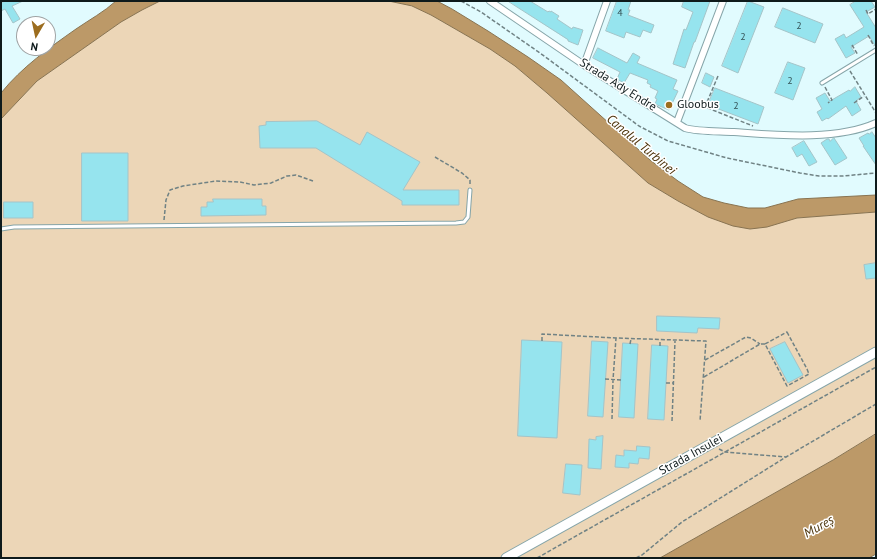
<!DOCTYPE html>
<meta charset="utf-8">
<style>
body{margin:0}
#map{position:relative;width:877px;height:559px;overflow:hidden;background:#e1fbfe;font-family:"PT Sans",sans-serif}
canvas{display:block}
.frame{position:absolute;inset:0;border:2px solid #0e1a1b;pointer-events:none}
.north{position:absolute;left:16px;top:16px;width:40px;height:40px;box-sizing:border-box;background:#fff;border:1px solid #9fa3a4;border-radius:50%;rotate:189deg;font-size:11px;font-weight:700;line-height:16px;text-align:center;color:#0e1a1b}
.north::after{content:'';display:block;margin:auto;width:14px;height:18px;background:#9c6d1f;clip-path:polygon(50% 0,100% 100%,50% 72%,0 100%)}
</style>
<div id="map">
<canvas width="877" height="559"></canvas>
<div class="frame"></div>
<div class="north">N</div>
</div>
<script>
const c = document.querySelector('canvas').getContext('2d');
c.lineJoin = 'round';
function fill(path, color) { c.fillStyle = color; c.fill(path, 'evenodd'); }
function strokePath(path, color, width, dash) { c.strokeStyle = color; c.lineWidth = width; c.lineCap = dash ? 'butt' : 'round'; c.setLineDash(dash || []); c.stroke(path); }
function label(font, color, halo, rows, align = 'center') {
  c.font = font + ' "PT Sans",sans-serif'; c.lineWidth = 3; c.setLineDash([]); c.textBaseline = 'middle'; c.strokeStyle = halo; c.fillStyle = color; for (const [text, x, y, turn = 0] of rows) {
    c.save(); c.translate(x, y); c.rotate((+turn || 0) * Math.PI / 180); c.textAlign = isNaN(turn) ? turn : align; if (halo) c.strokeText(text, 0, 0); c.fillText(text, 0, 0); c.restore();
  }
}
fill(new Path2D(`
 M160 1H389L412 6 431 15 490 49 515 66 547 93 648 183 678 201 708 217 785 221 797 218 876 212V434L833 460 660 558H1V119L37 81 121 22 142 10Z`), '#ecd6b7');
const water = new Path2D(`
 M116 1H160L142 10 121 22 37 81 1 119V93C22 67 49 48 76 29 89 20 104 12 116 1Z
 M389 1H437L452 9 488 31 528 57 561 80 650 160 678 181 703 197 724 203 748 208H765L798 199 876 195V212L797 218 767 227 750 229 733 226 708 217 678 201 648 183 547 93 515 66 490 49 431 15 412 6Z
 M876 434V554L869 558H660L833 460Z`);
fill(water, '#bc9968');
strokePath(water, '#887351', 1);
const building = new Path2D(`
 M6 1H23L12 6 20 19 13 23 5 9 1 11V3Z
 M508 1H530L548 12 549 11 551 12V11L559 16 557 19 572 29 573 27 583 30 578 45 568 41V40Z
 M617 1H631L628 10H630L628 15 654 25 651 33 643 30 640 37 626 32 624 38 606 31Z
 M684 1H710L695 42H694L685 68 673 64 684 29 686 30 693 12 682 7Z
 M748 1 764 7 738 73 722 66Z
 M856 1H871L875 7 866 12 876 28V47L869 36 851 47 855 53 846 58 835 39 844 34 846 38 864 27 850 5Z
 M783 8 823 24 815 43 775 27Z
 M598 48 627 63 633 53 640 57 637 63 677 80 673 89 678 91 669 110 655 104 657 99 655 98 658 91 650 87 651 85 647 83 648 80 630 73 624 83 617 79 620 72 593 58Z
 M788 62 805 68 793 100 775 93Z
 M706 73 714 77 710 87 702 83Z
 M855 87 861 97 856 101 861 110 852 116 846 106 828 119 827 118 822 121 817 112 822 109 816 98 825 93 830 101 849 90 850 91Z
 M715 88 764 107 758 124 708 105Z
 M317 121 360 145 367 132 420 162 403 190H459V205H402V201L316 148H260L259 126 266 125V122Z
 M872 132 876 138V165L863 146H864L859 138 868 133 869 134Z
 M834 138 847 158 835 165 821 143 827 139H829L830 141Z
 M804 141 817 162 809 166 802 154 797 157 792 148Z
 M82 153H128V221H82Z
 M213 199H262V206H266V215L201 216V207H207V202H213Z
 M4 202H33V218H4Z
 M876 263V278L866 279 864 265Z
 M657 316 720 318 719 329 698 328 697 333 657 331Z
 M522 340 562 342 557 438 518 436Z
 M592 341 608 342 603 417 588 416Z
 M785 342 803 375 788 383 770 349Z
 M623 343 638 344 634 418 619 417Z
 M652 345 668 346 664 420 648 419Z
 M603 436 601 469 588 468 589 439 596 440V437Z
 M637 446 650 447 649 459 639 458 638 464 629 463V468L615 467 616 455 624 456V450L636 451Z
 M566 464 582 465 580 495 563 493Z`);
fill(building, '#96e4ee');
strokePath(building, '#a4c4c8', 1);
const lane = new Path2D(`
 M822 83 876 50
 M1 229 14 227 456 223 464 222 468 217 470 190`);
const street = new Path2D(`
 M490 1 584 65 685 128C699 132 719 131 734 132 777 135 836 141 876 123
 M584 65 607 1
 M677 122 723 1`);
const secondary = new Path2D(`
 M506 558 876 352`);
strokePath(lane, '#86a5a9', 5);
strokePath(street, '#86a5a9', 8);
strokePath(secondary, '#86a5a9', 11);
strokePath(new Path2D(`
 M461 1 481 12 540 53 639 126 668 141 727 158 800 173 819 176H843L876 173
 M866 10 868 14 876 9
 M868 35 874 46
 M852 45 858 55
 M850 71 876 113
 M718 76 705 107 753 126
 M825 87 832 100 828 103
 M854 103 864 96
 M435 157 462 173 470 180V186
 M164 220 166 200 170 190 183 186 216 181 240 182 254 185 271 183 287 176 296 175 313 181
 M787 332 807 369 809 374 787 386 765 344Z
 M542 341V334L616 338 706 341 700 421
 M630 344 631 339
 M660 346V340
 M705 360 746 337 751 338 760 344
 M704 377 760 344H765
 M605 379 621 380
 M666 383H673
 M612 419 613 380 616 338
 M672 421 675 341
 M719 449 725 452 786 457
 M537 558 725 452 876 367
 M636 558 642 555 682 522 786 457 876 404`), '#708284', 1.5, [4, 2]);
strokePath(lane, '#fff', 3);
strokePath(street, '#fff', 6);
strokePath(secondary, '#fff', 9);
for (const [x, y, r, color] of [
 [669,105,4,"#9c6d1f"]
]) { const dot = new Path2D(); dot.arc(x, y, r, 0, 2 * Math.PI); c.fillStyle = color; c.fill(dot); strokePath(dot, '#fff', 1.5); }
label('10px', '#304c50', null, [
 ["4",620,13],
 ["2",799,26],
 ["2",743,37],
 ["2",790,81],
 ["2",736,106]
]);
label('12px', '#0e1a1b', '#fff', [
 ["Strada Ady Endre",618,85,32],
 ["Strada Insulei",691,455,-29]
]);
label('12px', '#0e1a1b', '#fff', [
 ["Gloobus",677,105]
], 'left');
label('italic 13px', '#4c340b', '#fff', [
 ["Canalul Turbinei",641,145,40],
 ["Mureș",819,527,-29]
]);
</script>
